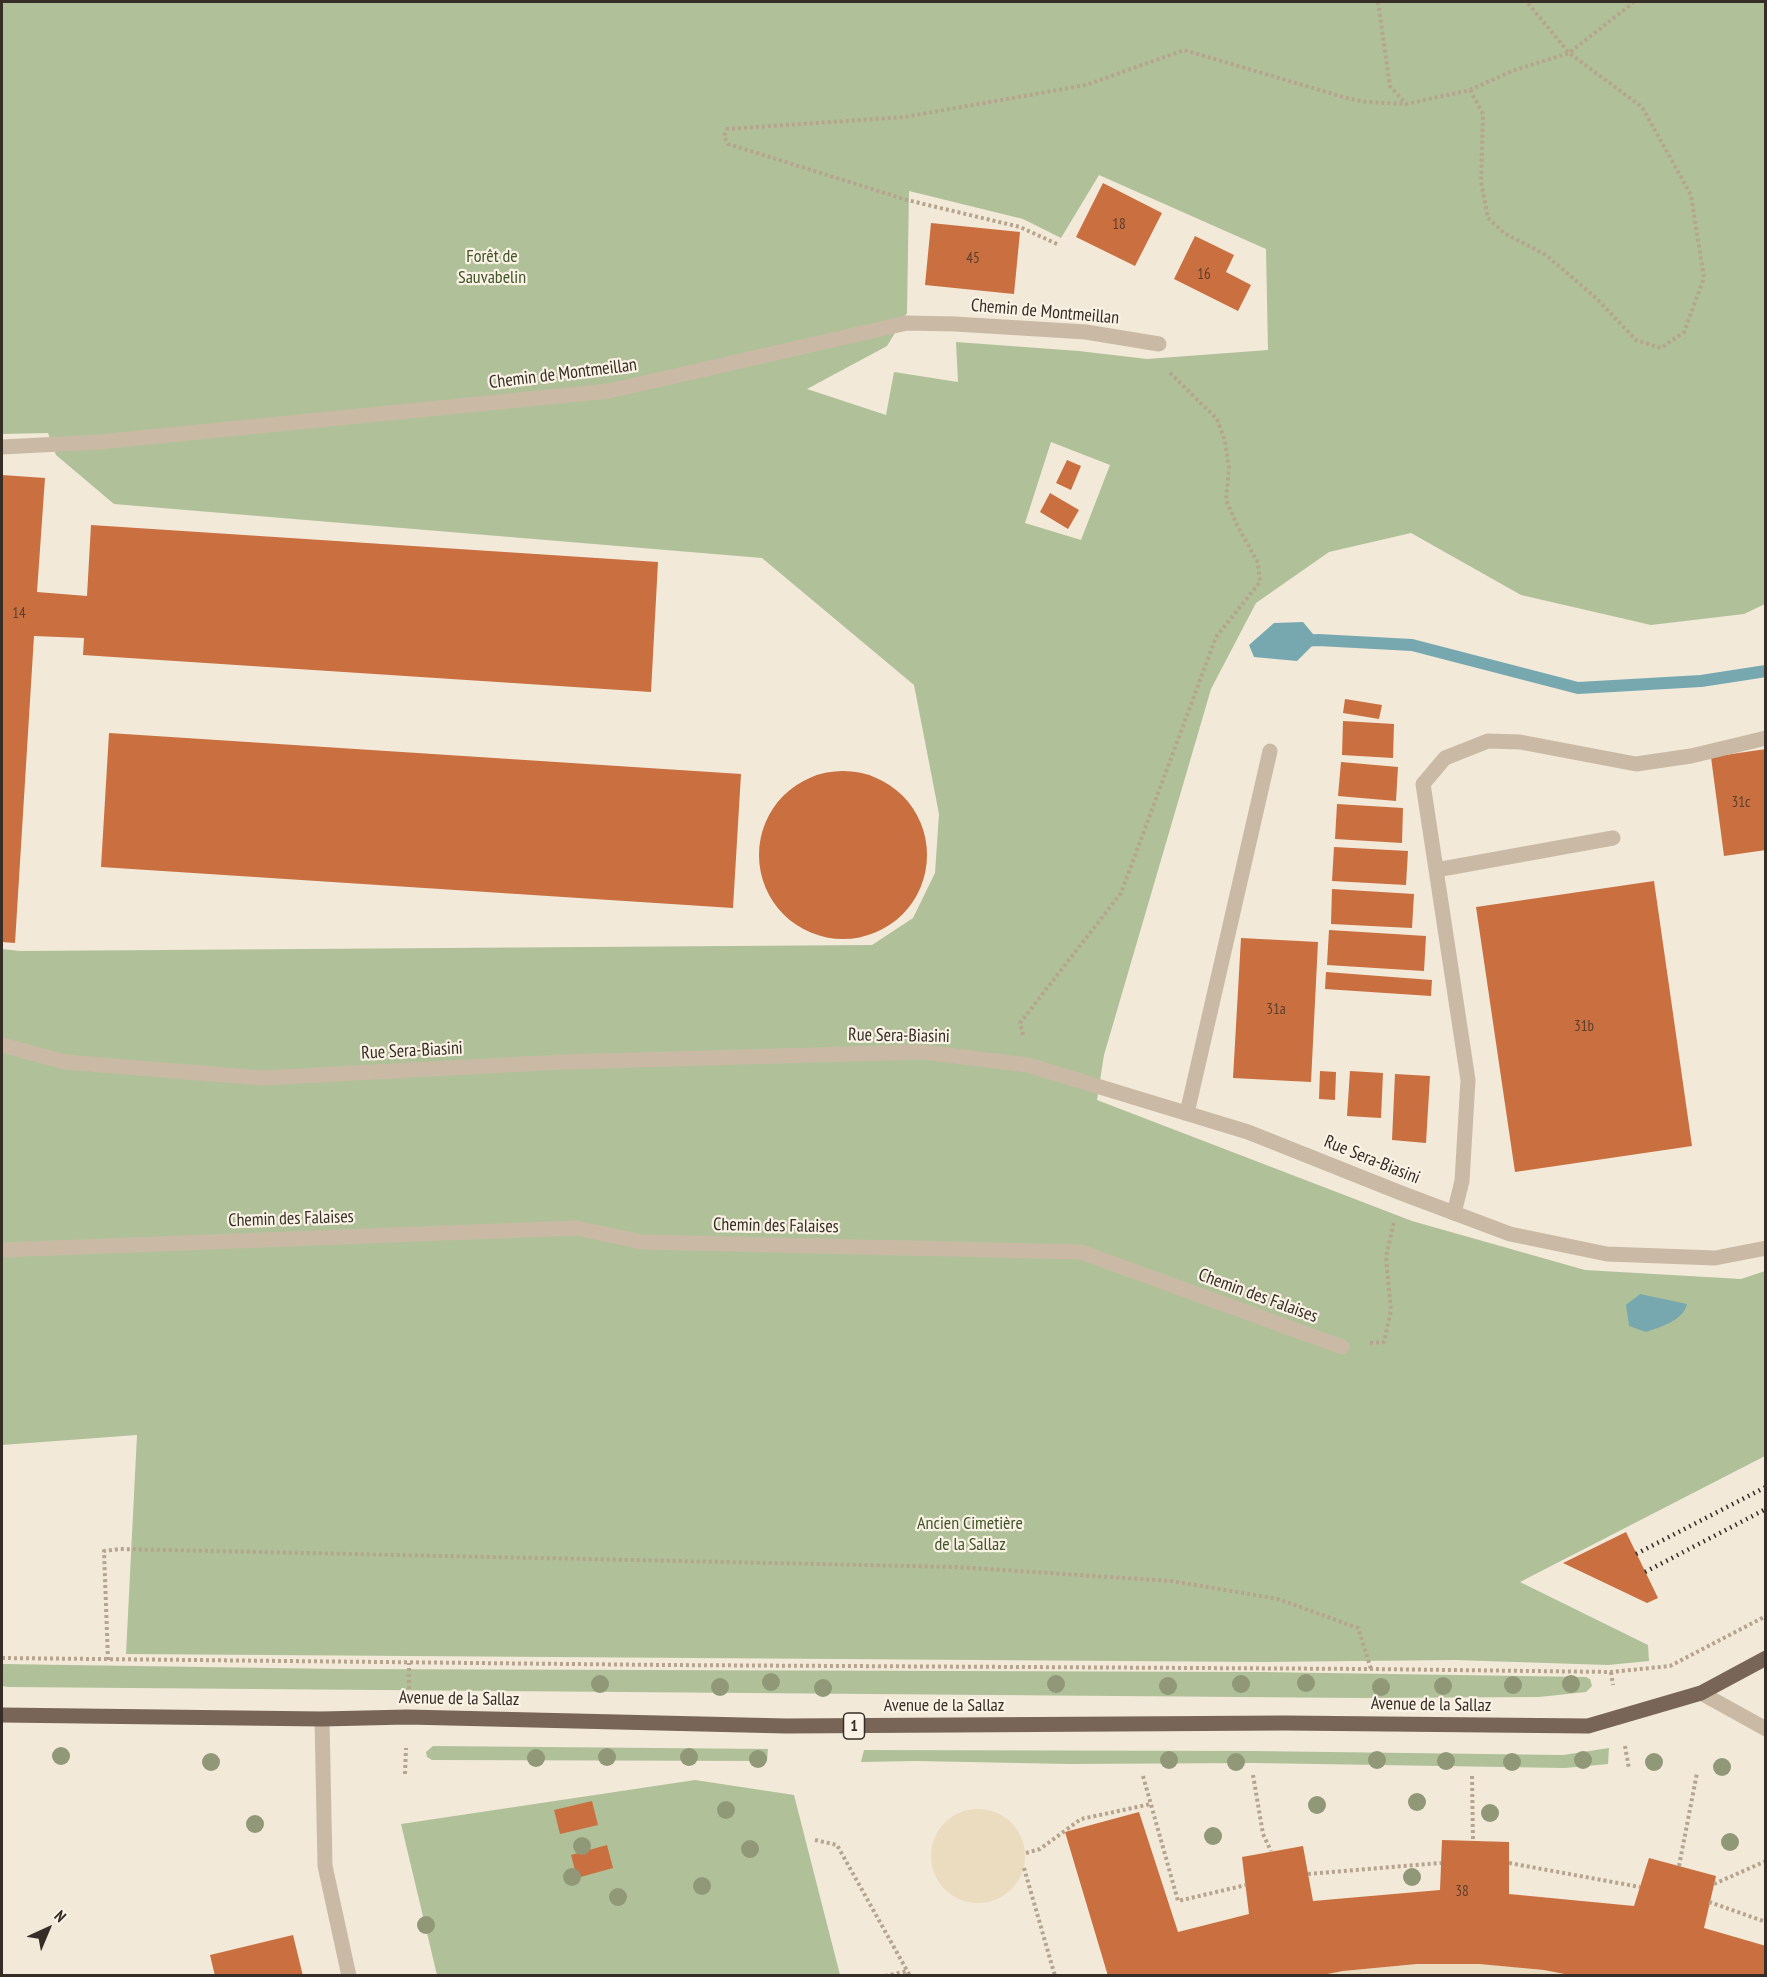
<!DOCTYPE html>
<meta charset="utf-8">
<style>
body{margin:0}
#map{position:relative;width:1767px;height:1977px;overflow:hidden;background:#f2e9d9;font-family:"PT Sans Narrow",sans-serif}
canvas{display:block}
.frame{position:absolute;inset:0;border:3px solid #362d26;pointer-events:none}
.north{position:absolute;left:18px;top:1899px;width:60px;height:60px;-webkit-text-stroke:4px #faf2e5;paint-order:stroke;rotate:44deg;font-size:16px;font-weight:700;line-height:24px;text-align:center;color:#362d26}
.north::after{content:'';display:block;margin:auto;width:21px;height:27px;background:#362d26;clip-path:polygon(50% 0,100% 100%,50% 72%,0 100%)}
</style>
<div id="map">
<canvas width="1767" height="1977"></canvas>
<div class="frame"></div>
<div class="north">N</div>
</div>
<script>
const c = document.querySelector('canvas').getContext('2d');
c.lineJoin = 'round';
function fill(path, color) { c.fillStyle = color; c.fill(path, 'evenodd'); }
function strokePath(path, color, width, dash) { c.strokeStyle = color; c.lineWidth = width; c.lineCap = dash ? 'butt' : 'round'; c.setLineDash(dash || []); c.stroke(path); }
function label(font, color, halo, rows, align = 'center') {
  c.font = font + ' "PT Sans Narrow",sans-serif'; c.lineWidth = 4.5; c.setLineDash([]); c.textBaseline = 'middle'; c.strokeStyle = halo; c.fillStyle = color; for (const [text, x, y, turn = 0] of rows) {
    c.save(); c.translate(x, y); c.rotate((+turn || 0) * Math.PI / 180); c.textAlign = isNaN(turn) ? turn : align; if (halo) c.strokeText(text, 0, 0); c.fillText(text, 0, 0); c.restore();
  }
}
fill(new Path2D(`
 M2 2H1765V604L1744 614 1651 625 1521 595 1411 533 1329 552 1256 603 1211 689 1104 1055 1097 1100 1412 1221 1585 1270 1741 1279 1765 1271V1456L1520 1582 1648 1645 1649 1661 1608 1665 1455 1660 1262 1662 126 1654 137 1435 2 1445V949L20 951 872 945 913 918 935 873 939 814 914 685 762 558 114 504 56 455 48 433 2 434ZM1099 175 1266 249 1268 350 1147 359 1079 351 956 342 958 382 894 372 886 415 807 389 887 346 907 313 909 191 1023 219 1061 238ZM1051 442 1110 465 1081 540 1025 523Z
 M2 1664 338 1669 1262 1672 1586 1677 1590 1679 1592 1686 1586 1692 1539 1697 1362 1698 8 1687 2 1686Z
 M433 1746 768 1749 767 1761 432 1760 427 1757 426 1752Z
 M1609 1748 1608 1764 1565 1768 1254 1763 1070 1764 916 1761 861 1762 864 1750 1253 1751 1563 1755Z
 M695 1780 794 1795 840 1975H437L401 1824Z`), '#b0c199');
fill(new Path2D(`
 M931 1856a47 47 0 1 1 94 0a47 47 0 1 1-94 0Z
 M1417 1964H1479L1544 1970 1575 1975 1317 1976 1343 1971Z`), '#ebdcbf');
fill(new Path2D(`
 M1303 622 1318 640 1297 661 1254 657 1249 645 1274 623Z
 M1640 1294 1687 1304C1683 1321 1660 1327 1646 1332L1629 1326 1626 1305Z`), '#77a8b0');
strokePath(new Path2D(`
 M1302 641 1318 640 1412 645 1578 688 1701 681 1766 671`), '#77a8b0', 12);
fill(new Path2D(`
 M1103 183 1162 213 1135 266 1076 237Z
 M931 223 1020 232 1014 294 925 285Z
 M1195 236 1234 255 1226 272 1251 285 1238 311 1174 279Z
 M1067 460 1081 466 1071 490 1056 483Z
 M2 475 45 478 37 592 87 596 91 525 658 562 651 692 83 655 84 638 34 636 15 943 2 942Z
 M1050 493 1079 510 1068 529 1040 512Z
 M1345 699 1382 705 1379 719 1343 713Z
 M1343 721 1394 724 1393 758 1342 755Z
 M109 733 741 774 733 908 101 867Z
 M1766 749V850L1724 856 1711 757Z
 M1341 762 1398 767 1396 801 1338 796Z
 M759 855a84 84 0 1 1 168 0a84 84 0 1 1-168 0Z
 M1337 804 1403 808 1402 843 1335 839Z
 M1334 847 1408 851 1406 885 1332 881Z
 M1654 881 1692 1146 1515 1172 1476 907Z
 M1332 889 1414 894 1412 928 1331 924Z
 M1329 930 1426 936 1424 971 1327 965Z
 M1241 938 1318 942 1311 1082 1233 1078Z
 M1326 972 1432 980 1431 996 1325 989Z
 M1320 1071 1336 1072 1335 1100 1319 1099Z
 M1350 1071 1383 1073 1381 1118 1347 1116Z
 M1395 1074 1430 1076 1426 1143 1392 1140Z
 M1626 1532 1658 1598 1647 1603 1563 1563Z
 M592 1801 598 1825 560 1834 554 1810Z
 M1139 1812 1178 1932 1249 1914 1242 1857 1303 1846 1313 1901 1440 1890 1442 1840 1509 1842V1894L1634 1906 1649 1858 1716 1876 1704 1928 1766 1946V1976H1575L1544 1970 1479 1964H1417L1343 1971 1317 1976H1108L1065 1832Z
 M607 1845 613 1868 577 1878 571 1855Z
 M293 1935 303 1976H215L210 1955Z`), '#c96f40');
strokePath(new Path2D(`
 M1378 2 1390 86 1406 104
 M1470 90 1483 114 1481 182 1488 218 1504 233 1546 255 1596 298 1636 340 1661 348 1684 332 1704 278 1691 195 1642 107 1569 53 1527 2
 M1057 244 1020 227 907 200 728 144 724 136 727 129 905 117 1086 85 1184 50 1350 99 1367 102 1406 104 1470 90 1512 71 1569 53 1634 2
 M1023 1035 1020 1023 1121 893 1216 637 1260 582 1258 563 1237 525 1226 500 1229 468 1225 441 1217 419 1169 372
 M1370 1343 1384 1342 1391 1310 1386 1257 1394 1222
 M2 1658 665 1665 1371 1669 1611 1672 1670 1666 1766 1616
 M108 1660 104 1551 120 1549 957 1567 1171 1581 1278 1599 1358 1628 1371 1669
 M1611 1672 1613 1685
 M409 1689V1663
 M1625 1746 1629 1769
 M405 1774 406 1748
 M1253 1775 1263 1834 1271 1851
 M1143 1776 1178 1901 1246 1885
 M1472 1776 1473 1841
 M815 1840 837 1845 910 1976
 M1026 1853 1040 1849 1081 1819 1151 1804
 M1509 1863 1640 1887
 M1679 1866 1697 1773
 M1024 1868 1055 1976
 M1308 1874 1441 1863
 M1714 1884 1766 1861
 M1709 1902 1766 1922
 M885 1976 908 1971`), '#b6a48f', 4, [3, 3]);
strokePath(new Path2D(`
 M1436 870 1613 838
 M1187 1113 1270 751
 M1454 1213 1462 1181 1468 1080 1423 784 1445 758 1488 741 1520 742 1636 764 1691 756 1766 738`), '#cabaa5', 15);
strokePath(new Path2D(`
 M2 447 99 442 609 391 907 323 955 324 1086 332 1159 344
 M2 1045 65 1062 262 1078 563 1062 922 1052 1028 1065 1248 1132 1401 1193 1510 1234 1607 1254 1715 1258 1766 1248
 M2 1250 576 1228 642 1242 1081 1252 1342 1347
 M1701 1693 1766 1729
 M322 1719 325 1866 349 1976`), '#cabaa5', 15);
strokePath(new Path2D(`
 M2 1715 322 1719 407 1717 786 1726 1285 1723 1588 1726 1701 1693 1766 1658`), '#786557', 15);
strokePath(new Path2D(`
 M1636 1554 1766 1487
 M1645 1572 1766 1509`), '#362d26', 4.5, [1.5, 4.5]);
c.fillStyle = '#909878';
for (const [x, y] of [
 [771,1682],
 [1306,1683],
 [600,1684],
 [1056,1684],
 [1241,1684],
 [1571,1684],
 [1513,1685],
 [1168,1686],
 [1443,1686],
 [720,1687],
 [1381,1687],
 [823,1688],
 [61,1756],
 [607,1757],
 [689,1757],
 [536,1758],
 [758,1759],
 [1169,1760],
 [1377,1760],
 [1583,1760],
 [1446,1761],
 [211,1762],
 [1236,1762],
 [1512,1762],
 [1654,1762],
 [1722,1767],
 [1417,1802],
 [1317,1805],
 [726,1810],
 [1490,1813],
 [255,1824],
 [1213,1836],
 [1730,1842],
 [582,1846],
 [750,1849],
 [572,1877],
 [1412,1877],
 [702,1886],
 [618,1897],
 [426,1925]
]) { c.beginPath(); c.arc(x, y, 9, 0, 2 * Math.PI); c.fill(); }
label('15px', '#5b3e2c', null, [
 ["18",1119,225],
 ["45",973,259],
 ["16",1204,275],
 ["14",19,614],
 ["31c",1741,803],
 ["31a",1276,1010],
 ["31b",1584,1027],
 ["38",1462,1892]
]);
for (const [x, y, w] of [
 [854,1726,21]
]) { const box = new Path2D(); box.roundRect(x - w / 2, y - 13, w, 26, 4.5); c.fillStyle = '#faf2e5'; c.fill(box); strokePath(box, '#362d26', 1.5); }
label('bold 16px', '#362d26', null, [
 ["1",854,1726]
]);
label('18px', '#405529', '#faf2e5', [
 ["Forêt de",492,257],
 ["Sauvabelin",492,278],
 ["Ancien Cimetière",970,1524],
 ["de la Sallaz",970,1545]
]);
label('18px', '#362d26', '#faf2e5', [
 ["Chemin de Montmeillan",1045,312,5],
 ["Chemin de Montmeillan",563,374,-7],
 ["Rue Sera-Biasini",899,1036,1],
 ["Rue Sera-Biasini",412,1051,-3],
 ["Rue Sera-Biasini",1372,1160,22],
 ["Chemin des Falaises",291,1219,-2],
 ["Chemin des Falaises",776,1226,1],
 ["Chemin des Falaises",1258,1296,20],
 ["Avenue de la Sallaz",459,1699,1],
 ["Avenue de la Sallaz",1431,1705,1],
 ["Avenue de la Sallaz",944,1706]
]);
</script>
